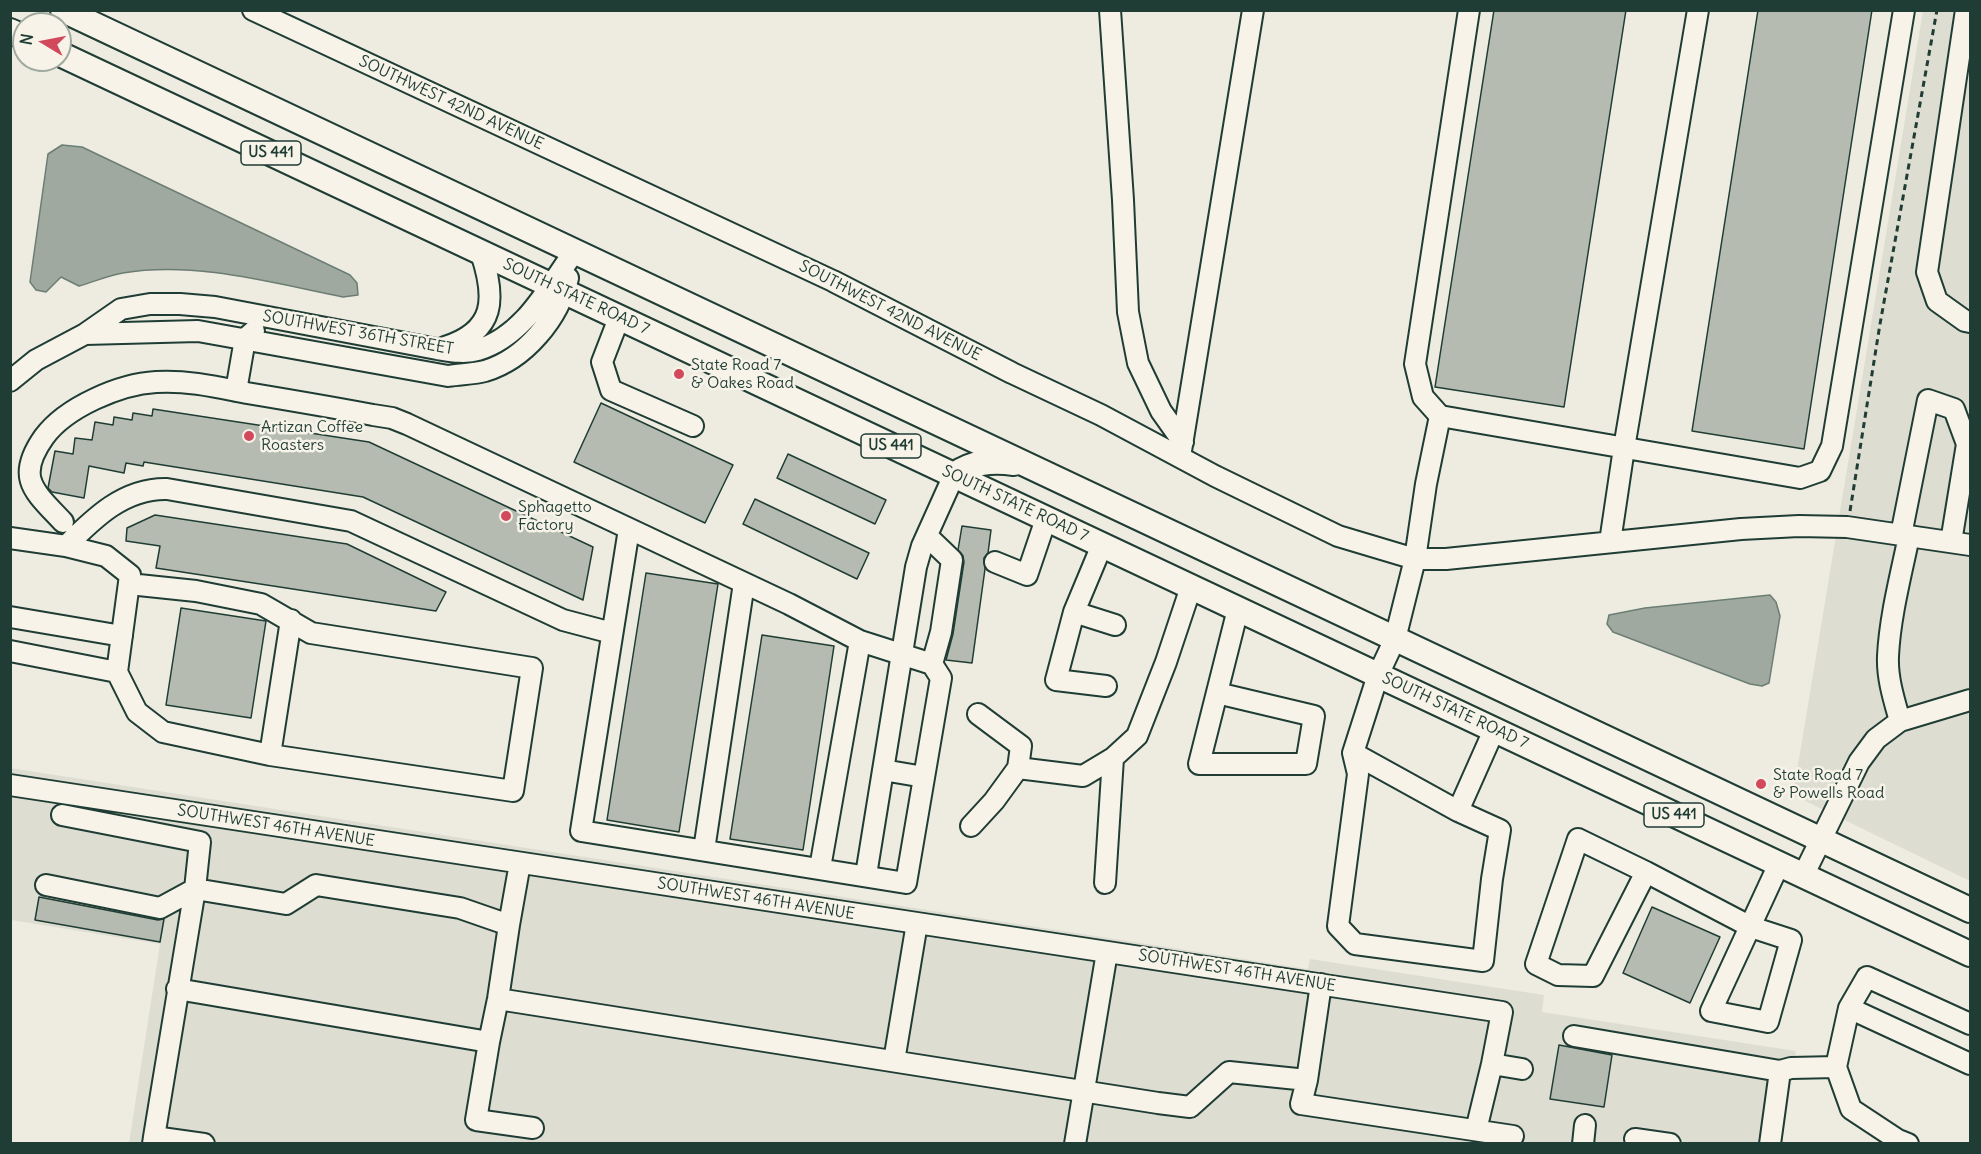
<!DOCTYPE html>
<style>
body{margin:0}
#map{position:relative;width:1981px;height:1154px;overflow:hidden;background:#eeece1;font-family:Delius,sans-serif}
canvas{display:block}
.frame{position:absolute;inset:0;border:12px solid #1f3d34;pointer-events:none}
.north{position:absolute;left:12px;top:12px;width:60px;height:60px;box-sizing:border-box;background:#f7f3e8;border:2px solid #a1aaa0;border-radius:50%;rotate:280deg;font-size:16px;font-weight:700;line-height:24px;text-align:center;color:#1f3d34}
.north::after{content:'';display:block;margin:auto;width:21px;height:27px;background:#d1495b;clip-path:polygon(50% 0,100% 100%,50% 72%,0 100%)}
</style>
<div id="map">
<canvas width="1981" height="1154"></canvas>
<div class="frame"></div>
<div class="north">N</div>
</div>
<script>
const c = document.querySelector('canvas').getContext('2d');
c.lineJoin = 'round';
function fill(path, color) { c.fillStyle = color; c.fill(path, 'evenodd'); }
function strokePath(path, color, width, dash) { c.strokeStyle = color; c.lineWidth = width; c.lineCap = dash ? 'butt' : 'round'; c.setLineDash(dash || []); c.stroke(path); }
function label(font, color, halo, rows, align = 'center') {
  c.font = font + ' Delius,sans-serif'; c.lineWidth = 5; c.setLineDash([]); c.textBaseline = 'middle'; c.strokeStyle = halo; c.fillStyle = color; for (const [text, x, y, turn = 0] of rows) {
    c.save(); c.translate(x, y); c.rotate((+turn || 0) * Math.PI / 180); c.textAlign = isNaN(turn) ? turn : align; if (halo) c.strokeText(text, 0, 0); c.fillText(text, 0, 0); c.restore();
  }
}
fill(new Path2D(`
 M1923 11H1970V881L1793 795Z
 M10 768 1308 969 1310 959 1544 995 1542 1012 1796 1051 1782 1142 1788 1143H129L160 944 11 920Z`), '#ddddd2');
const water = new Path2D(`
 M62 145 82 147 350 275 357 283 358 295 343 297C272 283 196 261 123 273 109 275 94 282 79 286L61 277 46 292 36 290 30 282 48 154Z
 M1770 595 1776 602 1780 616 1769 683 1762 686 1750 684 1613 632 1607 624 1609 615 1645 608Z`);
fill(water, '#9fa99f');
strokePath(water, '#6c7e74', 1.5);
const building = new Path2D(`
 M1494 10H1626L1564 407 1435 387Z
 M1758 10H1872L1804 449 1692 431Z
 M601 403 733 465 705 523 574 462Z
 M153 409 369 442 593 547 583 600 363 497 144 462 143 466 126 463 124 473 89 466 84 498 52 492 48 488 55 451 73 454 75 438 92 440 95 422 113 425 114 417 132 420 133 413 152 416Z
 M788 454 886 500 875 524 777 478Z
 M755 499 869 553 857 579 743 524Z
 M155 515 347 544 446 592 436 611 156 568 160 546 126 541 127 528Z
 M962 526 991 530 988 553 984 558 985 569 972 663 946 660 953 634 964 562 963 556 958 550Z
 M646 573 718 584 679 832 607 820Z
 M181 608 266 621 251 718 166 705Z
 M762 635 834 646 803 850 730 839Z
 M39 897 158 920 164 919 160 942 35 920Z
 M1652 907 1720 937 1690 1003 1623 973Z
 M1559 1045 1612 1055 1604 1107 1550 1099Z`);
fill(building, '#b5bbb0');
strokePath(building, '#1f3d34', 1.5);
const minor = new Path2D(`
 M253 10 833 281 1012 373 1101 415 1215 476 1338 536 1415 559 1395 639 1378 675 1353 753 1458 811
 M1110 10 1123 200 1128 312 1138 363 1161 411 1183 442
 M1904 10 1832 446 1820 471 1800 478 1440 416 1426 484 1415 559H1446L1741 529 1799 526 1847 527 1970 545
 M1966 10 1927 272 1937 301 1965 321 1970 322
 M619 318 602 362 611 390 693 426
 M85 334 198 331 448 376C460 374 474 374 485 371 525 359 559 318 568 278
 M445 347C496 331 496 298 481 253
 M10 381 36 360 85 334 121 309 150 304H180L215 307 437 349C450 351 465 354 478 350 524 336 548 288 574 252
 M236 391 245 339 254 331
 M1440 416 1423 397 1415 364 1469 10
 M1180 457 1253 10
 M63 522C34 491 15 478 44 437 66 407 120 384 156 382 187 380 217 387 247 393 289 400 331 407 373 415L392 418 407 424 789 604 860 641 932 664 941 678 906 883 581 831 629 529
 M1901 535 1928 400 1954 409 1967 444 1951 542
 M927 536 952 560 941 632 932 664
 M10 538 66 546 106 556 130 575 117 672 10 651
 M1610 542 1624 448 1698 10
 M1102 545 1074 612 1056 680 1106 686
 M66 546C94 518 124 488 167 489L351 521 563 620 612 633
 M995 562 1027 575 1046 519
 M1074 612 1115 625
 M10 617 122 636
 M117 672 137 712 163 732 270 755 513 791 532 668 311 633 261 604 196 591 129 584
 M1217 693 1314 716 1306 764H1199L1238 609
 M978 714 1021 746 1018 768
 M1900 721C1894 700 1887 678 1888 656 1890 616 1901 575 1909 536
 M1353 753 1358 774 1338 926 1355 944 1483 961 1492 879 1500 830 1458 811 1494 730
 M270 755 291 620
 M883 770 924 777
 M10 785 1502 1012 1492 1064
 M62 815 200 842 195 889 154 1137
 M971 826 994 801 1018 768 1083 776 1113 758 1137 736 1166 662 1191 587
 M704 850 744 583
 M820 868 860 641
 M1646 872 1593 976 1558 975 1536 964 1578 839 1646 872 1751 927 1791 940 1768 1022 1711 1011 1779 864
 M866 875 916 567 922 546 954 475
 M1803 876 1859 762 1876 739 1900 721 1970 700
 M1105 883 1113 758
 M46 885 160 908 195 889 286 904 316 885 460 908 509 925 498 999 489 1042 177 989
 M509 925 520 863
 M498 999 1158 1103 1190 1107 1229 1072 1307 1080 1301 1104 1513 1136
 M1849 1008 1836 1067 1851 1109 1898 1140 1908 1144
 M1970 1024 1867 977 1849 1008 1970 1064
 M1574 1036 1780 1071
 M489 1042 476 1120 533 1128
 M894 1061 917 923
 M1307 1080 1321 984
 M1476 1130 1492 1064 1522 1069
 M1635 1139 1670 1144
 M153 1144 154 1137 204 1144
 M1075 1144 1107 952
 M1583 1144 1585 1125
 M1770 1144 1780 1071 1791 1068 1836 1067`);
const major = new Path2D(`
 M63 10 1970 910
 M10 31 24 37
 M60 54 1970 954
 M954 475C972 462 991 460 1014 463`);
strokePath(minor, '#1f3d34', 24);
strokePath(major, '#1f3d34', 28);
strokePath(new Path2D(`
 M1850 511 1880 324 1937 10`), '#1f3d34', 3, [6, 4.5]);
strokePath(minor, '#f7f3e8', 20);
strokePath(major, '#f7f3e8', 24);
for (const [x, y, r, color] of [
 [679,374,6,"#d1495b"],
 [249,436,6,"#d1495b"],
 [506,516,6,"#d1495b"],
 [1761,784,6,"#d1495b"]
]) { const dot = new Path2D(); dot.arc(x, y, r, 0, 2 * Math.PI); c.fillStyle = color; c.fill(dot); strokePath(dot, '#f7f3e8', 2); }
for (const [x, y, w] of [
 [271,153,60],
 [891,446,60],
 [1674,815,60]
]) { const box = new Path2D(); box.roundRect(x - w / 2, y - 12, w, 24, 4.5); c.fillStyle = '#f7f3e8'; c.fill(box); strokePath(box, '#1f3d34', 1.5); }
label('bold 15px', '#1f3d34', null, [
 ["US 441",271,153],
 ["US 441",891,446],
 ["US 441",1674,815]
]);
label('16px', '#1f3d34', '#f7f3e8', [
 ["SOUTHWEST 42ND AVENUE",451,103,25],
 ["SOUTH STATE ROAD 7",576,297,25],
 ["SOUTHWEST 42ND AVENUE",890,311,27],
 ["SOUTHWEST 36TH STREET",358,333,10],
 ["SOUTH STATE ROAD 7",1015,504,25],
 ["SOUTH STATE ROAD 7",1455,711,25],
 ["SOUTHWEST 46TH AVENUE",276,826,9],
 ["SOUTHWEST 46TH AVENUE",756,899,9],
 ["SOUTHWEST 46TH AVENUE",1237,971,9]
]);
label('16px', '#1f3d34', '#f7f3e8', [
 ["State Road 7",691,365],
 ["& Oakes Road",691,383],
 ["Artizan Coffee",261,427],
 ["Roasters",261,445],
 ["Sphagetto",518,507],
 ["Factory",518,525],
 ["State Road 7",1773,775],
 ["& Powells Road",1773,793]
], 'left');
</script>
